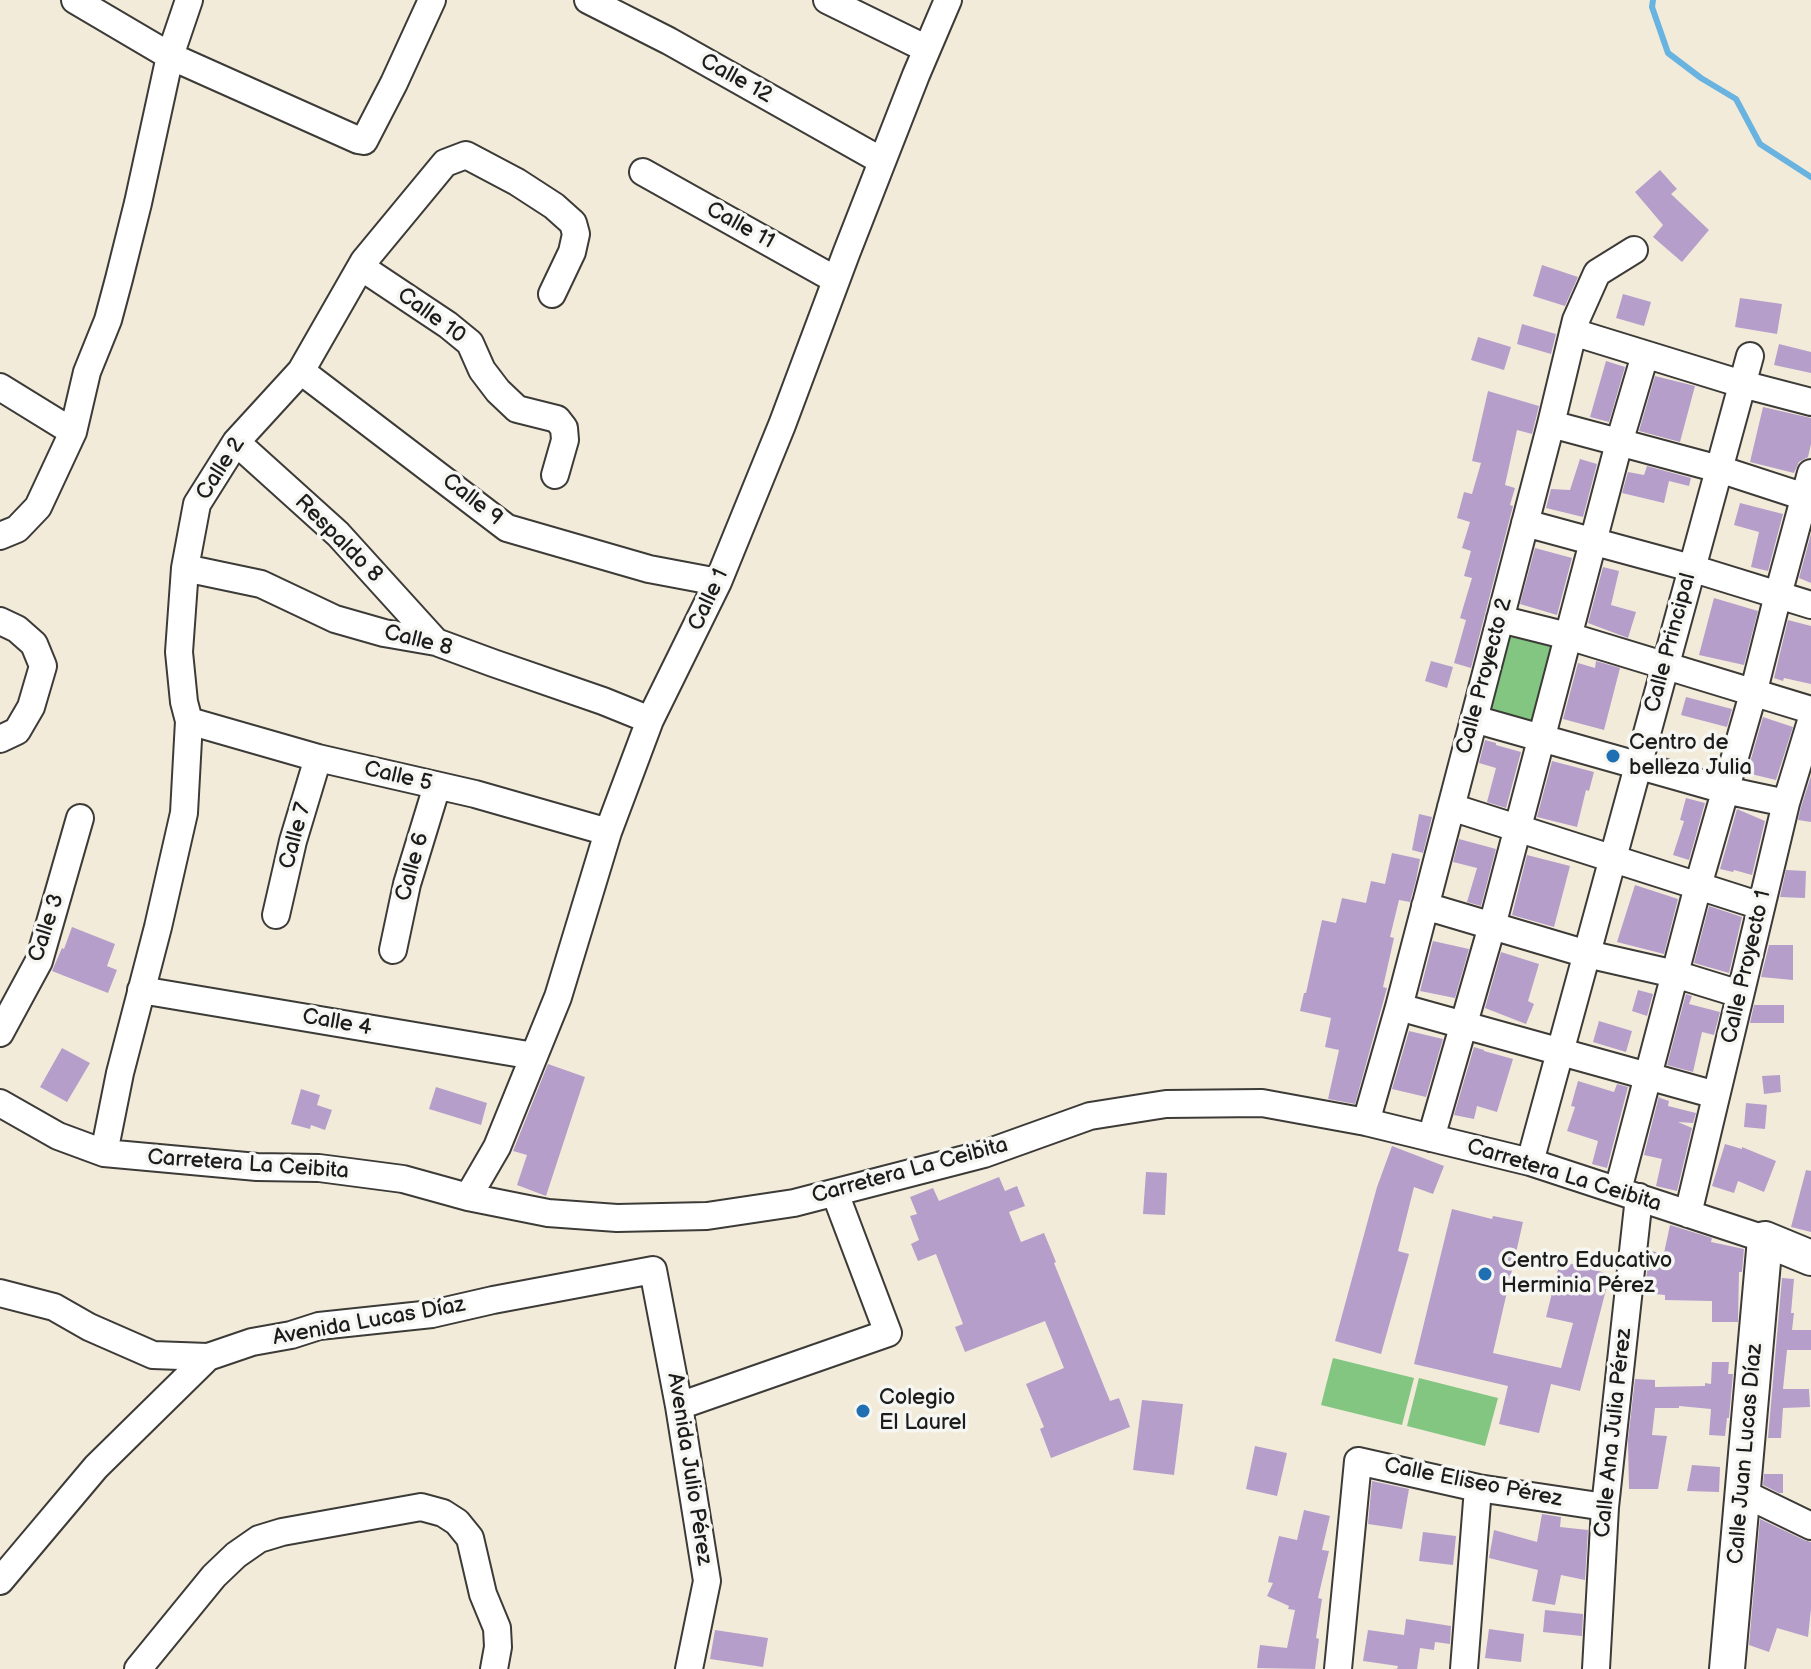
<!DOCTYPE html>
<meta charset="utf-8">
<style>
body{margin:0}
canvas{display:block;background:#f3ebd9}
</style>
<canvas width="1811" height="1669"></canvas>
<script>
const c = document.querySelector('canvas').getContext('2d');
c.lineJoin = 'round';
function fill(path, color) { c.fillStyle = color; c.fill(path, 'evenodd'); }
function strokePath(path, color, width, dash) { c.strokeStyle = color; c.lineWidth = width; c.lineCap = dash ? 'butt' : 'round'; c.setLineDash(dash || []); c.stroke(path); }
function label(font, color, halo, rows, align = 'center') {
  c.font = font + ' "Balsamiq Sans",sans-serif'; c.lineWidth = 7; c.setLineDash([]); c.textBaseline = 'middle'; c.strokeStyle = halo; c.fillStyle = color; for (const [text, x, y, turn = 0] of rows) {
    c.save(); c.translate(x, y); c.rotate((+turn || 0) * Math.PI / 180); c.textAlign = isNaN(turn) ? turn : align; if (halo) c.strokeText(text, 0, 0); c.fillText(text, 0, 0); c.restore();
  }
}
fill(new Path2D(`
 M1511 629 1563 640 1539 728 1489 717Z
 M1333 1358 1414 1378 1402 1425 1321 1405Z
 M1419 1378 1498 1398 1485 1446 1407 1426Z`), '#82c681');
strokePath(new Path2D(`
 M1653 0 1652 7 1668 53 1701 78 1736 99 1760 144 1811 177`), '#69b3e1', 6);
fill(new Path2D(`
 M1660 170 1677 189 1671 194 1709 230 1682 262 1653 237 1663 225 1635 192Z
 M1542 265 1578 277 1565 306 1533 296Z
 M1623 294 1651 302 1644 326 1616 318Z
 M1740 298 1782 304 1777 334 1735 327Z
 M1522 324 1556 334 1551 354 1517 344Z
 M1478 337 1511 347 1504 370 1471 360Z
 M1779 344 1811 352V373L1774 365Z
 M1606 361 1625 367 1609 422 1590 417Z
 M1655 376 1695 386 1680 442 1639 431Z
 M1488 391 1539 406 1532 434 1517 430 1505 485 1515 488 1510 505 1513 506 1471 668 1454 663 1466 620 1460 618 1472 578 1464 576 1471 551 1462 548 1470 522 1457 518 1464 492 1472 494 1481 463 1472 461Z
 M1763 407 1811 418V444L1808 457 1799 462 1794 473 1750 462Z
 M1580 459 1597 464 1583 517 1546 508 1551 489 1570 490Z
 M1647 466 1691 478 1689 486 1669 481 1664 503 1622 493 1628 472 1644 475Z
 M1740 503 1783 514 1768 571 1751 567 1759 532 1734 525Z
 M1811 534V583L1799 578Z
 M1535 548 1572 558 1557 615 1520 604Z
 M1603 567 1619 571 1611 605 1636 612 1628 638 1588 623Z
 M1714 598 1758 611 1744 665 1699 655Z
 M1788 620 1811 626V684L1784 678 1783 681 1774 678Z
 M1431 661 1453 667 1447 688 1425 681Z
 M1596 661 1620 668 1604 730 1563 719 1578 663 1595 668Z
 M1686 697 1732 709 1727 727 1681 715Z
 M1763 717 1793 727 1776 780 1747 773Z
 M1485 740 1496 743V745L1521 752 1506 808 1487 802 1496 768 1479 763Z
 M1552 761 1594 772 1589 791 1586 790 1577 827 1537 817Z
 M1811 776V822L1798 820 1801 807Z
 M1686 798 1705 803 1689 860 1673 855 1684 821 1680 820Z
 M1737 809 1765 821 1752 875 1734 870 1733 872 1720 869Z
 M1419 814 1432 817 1423 853 1412 850Z
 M1459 839 1496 849 1481 906 1467 902 1477 868 1453 862Z
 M1392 853 1420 859 1416 880 1410 902 1399 900 1390 937 1394 938 1383 987 1387 988 1355 1104 1328 1099 1339 1050 1325 1047 1331 1018 1300 1011 1304 993H1306L1322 920 1336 923 1342 898 1366 903 1371 881 1385 884Z
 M1527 855 1570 866 1554 927 1512 915Z
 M1786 870 1806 871 1805 898 1780 897Z
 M1635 885 1678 899 1664 954 1617 942Z
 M1709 906 1742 917 1729 973 1694 963Z
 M72 927 115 944 107 966 117 970 108 993 52 971 62 948 64 949Z
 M1433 941 1469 949 1455 998 1420 991Z
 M1769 945H1793V980L1761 977Z
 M1501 952 1539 964 1528 1001 1534 1004 1526 1024 1485 1008Z
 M1638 990 1653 994 1647 1016 1632 1011Z
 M1686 994 1692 996 1689 1004 1720 1012 1714 1035 1702 1032 1693 1072 1667 1065Z
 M1754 1005H1784V1023H1750Z
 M1599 1021 1632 1031 1626 1052 1593 1042Z
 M1409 1031 1443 1039 1426 1097 1392 1089Z
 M1474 1047 1484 1050V1051L1513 1059 1497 1112 1477 1106 1474 1119 1454 1115Z
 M62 1048 90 1063 67 1102 40 1087Z
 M548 1064 585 1077 546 1196 517 1185 527 1155 513 1151Z
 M1780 1075 1781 1092 1764 1094 1762 1076Z
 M1578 1081 1614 1092 1617 1084 1628 1087 1607 1168 1592 1164 1598 1141 1567 1131 1575 1107 1571 1106Z
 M436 1087 487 1103 481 1125 429 1109Z
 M301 1089 320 1095 317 1105 332 1110 325 1130 311 1125 310 1129 291 1124Z
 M1659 1096 1660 1098 1669 1101 1668 1106 1696 1113 1693 1123 1678 1122 1692 1128 1677 1191 1656 1186 1662 1159 1644 1155Z
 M1746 1103 1767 1105 1765 1129 1744 1127Z
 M1725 1144 1742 1149V1147L1776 1161 1764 1192 1738 1181 1734 1193 1712 1186Z
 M1392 1146 1444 1166 1433 1194 1414 1187 1398 1251 1409 1254 1381 1354 1335 1341 1377 1187Z
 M1806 1170 1811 1171V1232L1791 1227Z
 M1146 1172 1167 1173 1165 1215 1143 1214Z
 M999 1177 1005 1191 1017 1186 1025 1206 1009 1212 1021 1242 1044 1233 1056 1262 1054 1263 1110 1401 1119 1398 1130 1427 1051 1458 1040 1429 1044 1427 1026 1384 1064 1368 1045 1321 965 1352 955 1327 963 1324 936 1254 918 1261 911 1244 919 1240 910 1216 917 1214 910 1197 933 1188 939 1201Z
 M1452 1209 1492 1219 1493 1216 1523 1222 1493 1353 1561 1368 1573 1323 1546 1317 1560 1261 1610 1274 1580 1391 1551 1384 1539 1433 1499 1424 1508 1386 1414 1364Z
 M1670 1225 1712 1238 1711 1242 1744 1249 1742 1272H1739L1738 1322H1712V1301L1665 1300V1295L1645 1293 1649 1251 1664 1253Z
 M1782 1278 1794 1279 1791 1313H1794L1792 1330H1811V1350H1787L1783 1389H1809L1810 1407 1783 1408 1781 1438H1768Z
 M1712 1362H1729L1728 1374H1733L1729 1418H1727L1725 1436 1709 1435 1711 1409 1679 1406V1408H1655L1652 1435 1667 1436 1658 1489H1629L1628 1440 1635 1379 1655 1380V1387L1705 1386V1383L1711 1384Z
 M1142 1400 1183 1404 1174 1475 1133 1470Z
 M1255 1446 1287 1453 1277 1496 1246 1489Z
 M1692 1465 1720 1467 1719 1492 1687 1491Z
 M1764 1474H1783V1493H1779L1763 1485Z
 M1372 1481 1409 1489 1402 1529 1368 1524Z
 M1304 1510 1330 1516 1322 1550 1329 1551 1318 1598 1322 1599 1316 1638 1319 1639 1315 1669 1257 1668 1260 1645 1287 1648 1295 1610 1288 1609 1289 1606 1267 1596 1273 1583 1268 1582 1279 1536 1297 1540Z
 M1542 1514 1561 1517 1560 1527 1588 1530 1585 1580 1561 1575 1555 1605 1532 1601 1538 1570 1489 1558 1494 1530 1537 1542Z
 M1760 1519 1804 1540 1811 1542V1609L1808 1637 1777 1628 1769 1652 1749 1645Z
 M1423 1532 1456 1536 1453 1565 1419 1561Z
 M1545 1610 1583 1614 1582 1636 1543 1632Z
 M1406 1619 1451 1626 1450 1644 1435 1642 1434 1650 1420 1648 1417 1669H1397L1398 1666 1363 1661 1368 1630 1404 1635Z
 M1489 1629 1524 1634 1521 1662 1485 1658Z
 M715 1630 768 1638 763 1667 710 1659Z`), '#b69ecb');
const minor = new Path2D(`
 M75 0 170 56 358 140 364 141 394 83 432 0
 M588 0 669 41 882 161
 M827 0 927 49
 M643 172 836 280
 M361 267 448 325 470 343 482 370 498 391 517 409 557 419 564 428 565 440 555 475
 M1573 332 1742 384 1811 402
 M301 371 507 528 649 569 718 582
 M0 387 73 432
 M1551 424 1719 469 1811 499
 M236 442 338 534 436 642
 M1525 523 1691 568 1811 605
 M0 536 17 529 38 507 73 432 87 372 108 320 119 279 138 203 170 56 189 0
 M185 568 261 584 335 619 384 633 436 642 493 663 603 701 650 720
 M1500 619 1568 636 1811 710
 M0 621 17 629 34 644 43 666 31 707 17 731 0 739
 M1474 719 1725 790 1786 803
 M189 721 318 758 475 794 608 832
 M1451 807 1761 906
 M1425 906 1587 954 1675 974 1740 994
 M276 915 293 841 318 758
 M393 950 407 884 437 786
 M141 990 534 1056
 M1399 1007 1716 1095
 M0 1033 39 961 80 818
 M0 1103 58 1136 104 1153 257 1167 319 1168 403 1179 468 1197 548 1213 617 1218 707 1216 794 1203 984 1154 1090 1116 1166 1104 1262 1103 1366 1122 1530 1162 1765 1239
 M1366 1122 1399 1007 1551 424 1576 320 1597 273 1634 250
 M1431 1138 1492 926 1619 443 1645 355
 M104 1153 120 1073 158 927 184 813 189 721 184 702 179 652 185 568 197 504 236 442 301 371 364 261 445 163 466 155 517 182 554 206 573 223 576 234 572 252 552 294
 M1530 1162 1750 356
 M1618 1190 1698 886 1753 694 1778 595 1811 473
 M468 1197 497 1147 558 997 608 832 650 720 718 582 782 425 846 254 916 75 948 0
 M1688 1214 1786 803 1811 721
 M0 1293 54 1307 89 1327 153 1355 208 1357 252 1342 291 1335 319 1326 432 1314 493 1300 653 1270 679 1406 707 1581 689 1669
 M679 1406 888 1333 835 1193
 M1743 1493 1811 1526
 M0 1581 96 1467 208 1357
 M138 1669 214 1576 236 1555 259 1539 282 1532 421 1507 443 1513 457 1522 470 1538 483 1594 497 1628 498 1647 494 1669
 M1338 1669 1358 1461 1478 1488 1605 1507
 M1464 1669 1478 1488
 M1596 1669 1605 1507 1639 1197`);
const major = new Path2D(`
 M1727 1669 1765 1239 1811 1258`);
strokePath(minor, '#3c3b38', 30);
strokePath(major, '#3c3b38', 38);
strokePath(minor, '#fff', 26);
strokePath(major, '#fff', 34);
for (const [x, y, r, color] of [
 [1613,756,8,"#1f6fb2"],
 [1485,1274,8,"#1f6fb2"],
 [863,1411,8,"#1f6fb2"]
]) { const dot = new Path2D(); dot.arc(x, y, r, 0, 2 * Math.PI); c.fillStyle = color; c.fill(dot); strokePath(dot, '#f6f6f2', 3); }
label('22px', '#1c1c1c', '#f6f6f2', [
 ["Calle 12",736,79,29],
 ["Calle 11",740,226,29],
 ["Calle 10",431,316,36],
 ["Calle 2",221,469,-57],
 ["Calle 9",472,500,38],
 ["Respaldo 8",338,539,45],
 ["Calle 1",709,600,-65],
 ["Calle 8",418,641,14],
 ["Calle Principal",1671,643,-75],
 ["Calle Proyecto 2",1485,676,-75],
 ["Calle 5",398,777,13],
 ["Calle 7",296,836,-75],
 ["Calle 6",413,867,-74],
 ["Calle 3",47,928,-72],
 ["Calle Proyecto 1",1747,967,-77],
 ["Calle 4",337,1023,10],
 ["Carretera La Ceibita",248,1165,4],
 ["Carretera La Ceibita",910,1171,-15],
 ["Carretera La Ceibita",1564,1176,17],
 ["Avenida Lucas Díaz",369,1322,-10],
 ["Calle Ana Julia Pérez",1614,1433,-84],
 ["Calle Juan Lucas Díaz",1746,1454,-85],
 ["Avenida Julio Pérez",689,1469,81],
 ["Calle Eliseo Pérez",1473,1483,11]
]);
label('22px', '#1c1c1c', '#f6f6f2', [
 ["Centro de",1629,743],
 ["belleza Julia",1629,768],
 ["Centro Educativo",1501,1261],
 ["Herminia Pérez",1501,1286],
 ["Colegio",879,1398],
 ["El Laurel",879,1423]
], 'left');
</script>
